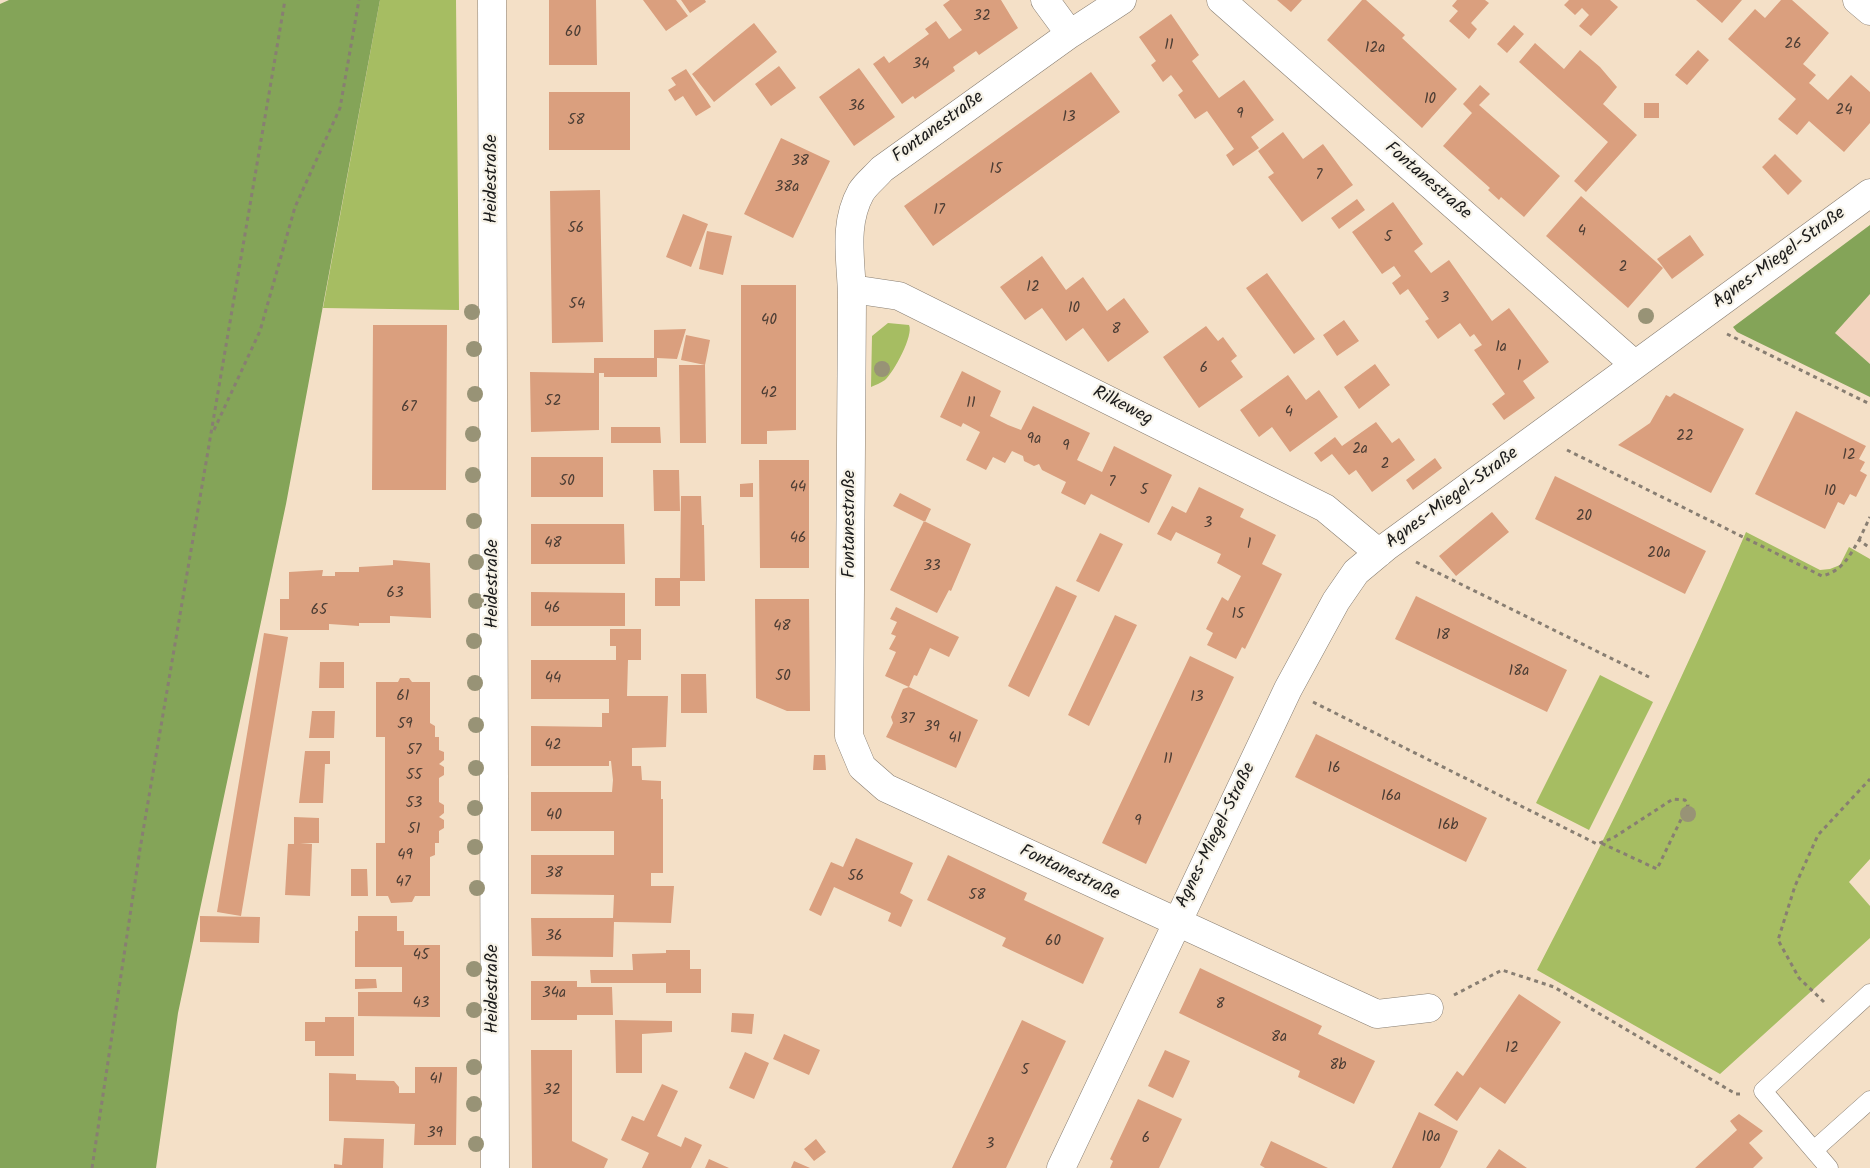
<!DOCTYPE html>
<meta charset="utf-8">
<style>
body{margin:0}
canvas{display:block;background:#f4e0c7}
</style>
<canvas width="1870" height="1168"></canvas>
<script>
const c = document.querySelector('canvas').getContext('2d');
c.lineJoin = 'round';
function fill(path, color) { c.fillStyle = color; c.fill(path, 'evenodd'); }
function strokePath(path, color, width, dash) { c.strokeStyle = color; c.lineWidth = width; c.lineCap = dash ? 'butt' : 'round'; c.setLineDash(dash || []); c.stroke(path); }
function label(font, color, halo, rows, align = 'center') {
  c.font = font + ' Kalam,sans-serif'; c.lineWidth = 4.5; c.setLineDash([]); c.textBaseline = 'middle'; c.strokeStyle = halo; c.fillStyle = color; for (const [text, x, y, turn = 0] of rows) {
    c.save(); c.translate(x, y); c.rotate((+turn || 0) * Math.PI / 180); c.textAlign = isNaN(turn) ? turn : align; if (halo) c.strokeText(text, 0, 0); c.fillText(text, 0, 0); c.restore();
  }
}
fill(new Path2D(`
 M1870 294V364L1835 333Z`), '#f3d4bf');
fill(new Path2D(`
 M380 0H456L459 310 323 308Z
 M888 323 909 325C914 335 894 372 885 380 881 383 875 385 871 387L872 336Z
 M1746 532 1820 570 1830 569 1840 565 1849 547 1870 559V859L1849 882 1870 906V938L1720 1074 1537 970C1612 826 1682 681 1746 532Z
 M1600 675 1653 702 1589 830 1536 803Z`), '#a6bd62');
fill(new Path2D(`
 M9 0H380L286 504 178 1013 156 1168H0V4Z
 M1870 225V294L1835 333 1870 364V397L1737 332 1733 327Z`), '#84a458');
fill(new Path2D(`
 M549 0H596L597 65H549Z
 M643 0H676L688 16 666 31Z
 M681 0H705L706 2 690 13Z
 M950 0H1001L1018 28 979 55 976 51 953 67 955 71 915 99 913 96 902 104 873 64 884 56 889 63 929 34 925 29 936 21 949 39 962 30 943 5Z
 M1277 0H1302L1291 12Z
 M1362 0H1366L1405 35 1402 38 1457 89 1422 128 1327 40Z
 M1457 0H1485L1489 3 1471 23 1477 29 1469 39 1449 21 1458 11 1452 6Z
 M1569 0H1610L1618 7 1591 36 1579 26 1589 15 1582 8 1575 15 1564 5Z
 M1696 0H1742L1722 23Z
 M1781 0H1792L1829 33 1803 64 1816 75 1809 83 1828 100 1851 75 1870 92V123L1844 152 1809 121 1797 135 1778 119 1796 99 1728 39 1755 9 1765 18Z
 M1171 14 1199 55 1192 61 1219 98 1244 80 1274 120 1251 137 1259 148 1233 166 1226 155 1234 149 1207 111 1195 119 1178 95 1183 91 1171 75 1163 82 1151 65 1156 61 1139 37Z
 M754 23 777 52 714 102 692 74Z
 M1514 25 1524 34 1507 53 1497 44Z
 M1535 43 1564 69 1580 50 1600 67 1617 87 1603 104 1637 135 1586 192 1574 181 1608 142 1519 62Z
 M1698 50 1709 60 1687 85 1675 75Z
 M779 66 796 88 771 106 755 84Z
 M859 68 895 117 854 146 819 97Z
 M686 69 711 107 696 116 683 96 675 101 668 90 676 85 671 78Z
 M1091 72 1120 112 933 246 904 206Z
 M1480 85 1490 94 1479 105 1560 176 1524 217 1501 197 1499 200 1488 190 1490 188 1443 146 1472 113 1463 104Z
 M549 92H630V150H549Z
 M1644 103H1659V118H1644Z
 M1283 132 1303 159 1323 144 1353 185 1302 222 1268 177 1274 173 1258 151Z
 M781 138 830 161 793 238 744 214Z
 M1775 154 1802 181 1788 195 1762 167Z
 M600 190 603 342 552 343 550 191Z
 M1581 196 1663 268 1628 308 1546 236Z
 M1357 199 1365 210 1339 229 1331 218Z
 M1393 202 1423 244 1414 251 1431 273 1449 260 1492 321 1509 308 1549 362 1523 381 1535 398 1504 420 1492 404 1505 394 1474 350 1482 345 1474 334 1470 337 1460 323 1438 339 1425 321 1429 319 1408 289 1400 295 1392 283 1401 276 1394 266 1382 274 1352 232Z
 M683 214 708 224 691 267 666 257Z
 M707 231 732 236 723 275 699 269Z
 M1690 235 1704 255 1672 279 1657 259Z
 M1042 256 1066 290 1083 277 1107 311 1124 298 1149 332 1108 362 1083 328 1066 341 1042 308 1025 320 1000 287Z
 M1267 273 1315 339 1294 354 1246 288Z
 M741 285H796V430L767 431V444H741Z
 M1344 320 1359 341 1337 356 1323 335Z
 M373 325H447L446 490H372Z
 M1206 326 1218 341 1223 337 1237 356 1231 361 1243 377 1199 408 1163 357Z
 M686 329 677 359 657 358V377H604V373H599V430L531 432 530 372 594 373V358H654V330Z
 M686 335 710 340 705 365 706 443H680L679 365H705L681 360Z
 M1375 364 1390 385 1359 409 1344 387Z
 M962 371 1001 391 990 416 1008 425 1021 430 1033 406 1090 433 1077 460 1102 472 1114 446 1172 475 1149 523 1091 494 1085 505 1061 493 1066 482 1042 470 1039 464 1034 466 1024 461 1023 456 1012 451 1005 463 993 457 986 470 966 460 980 432 963 423 961 427 940 417Z
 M1288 375 1306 400 1319 390 1338 417 1290 452 1272 427 1259 437 1240 410Z
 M1674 393 1744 429 1711 493 1618 445 1650 423 1666 395 1670 397Z
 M1796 411 1866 446 1859 459 1865 462 1860 471 1867 475 1856 497 1850 494 1844 505 1838 502 1825 529 1755 494Z
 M1376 422 1392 443 1399 438 1415 460 1372 492 1356 470 1349 475 1332 454 1321 462 1314 453 1335 437 1342 446Z
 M611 427H660L661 443H611Z
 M531 457H603V497H531Z
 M1435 458 1442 468 1413 490 1406 480Z
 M759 460H809V568H760Z
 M653 470H679L680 511H654Z
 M1555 476 1706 551 1685 594 1535 519Z
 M753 483V497H740V484Z
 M1199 487 1244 509 1240 517 1276 535 1262 564 1282 574 1245 649 1242 647 1236 659 1207 645 1213 633 1206 629 1222 597 1228 601 1241 576 1217 563 1221 554 1176 532 1171 541 1157 534 1172 506 1186 513Z
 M900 493 931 509 925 522 893 506Z
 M681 496H701L702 525H704L705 581H680V606H655V578H680Z
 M1492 512 1509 532 1456 576 1439 556Z
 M924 521 971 544 951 591 949 590 937 613 890 590Z
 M531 524H624L625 564H531Z
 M1100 533 1123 544 1099 592 1076 581Z
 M393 560 430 563 431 618 390 616V623H359V626L329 624V630H280V599H289V572L323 570 322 576H335V572H359V567L393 565Z
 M1056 586 1077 596 1029 697 1008 686Z
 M531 592 625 593V626H531Z
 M1416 596 1567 670 1547 712 1395 639Z
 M755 599H809L810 711H787L756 698Z
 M896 607 959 637 949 657 930 648 917 676 914 675 909 687 885 676 896 652 889 649 896 636 891 634 897 622 890 619Z
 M1115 615 1137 625 1089 726 1068 715Z
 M610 629H641V660H628L627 696H668L666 747 632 748V766H641L642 780 661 781V799H663V873H651V886H674L671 923 614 922 613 957 532 956 531 918H613L614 895 531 894V855H614V831H531V792H612L613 780 611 761H609V766H531V726L602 727V713H609V699H531V660H616V646H610Z
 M264 633 288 637 241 916 217 912Z
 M1190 656 1234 677 1146 864 1102 843Z
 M320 662H344V688H319Z
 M681 674H706L707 713H681Z
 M400 678H409L412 682H430V723L435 726V737H439V750L444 752V760L439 764 444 767V775L439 778V802L444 805V813L439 817 444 820V828L439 831V843H435V855L430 857V896H415L412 902 391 903 388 896H376V843H385V737H376V682H398Z
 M909 687 978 720 956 768 886 737 893 723 891 717 903 689Z
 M312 711H335L334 738H309Z
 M1316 734 1487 818 1466 862 1295 777Z
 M305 751H330V764H325L323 803H299Z
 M814 755H825L826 770H813Z
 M294 817 319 818V843H300L312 844 310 896 285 895 288 844H294Z
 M856 838 913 863 900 893 913 900 901 927 888 921 891 913 834 887 821 916 809 910 831 862 843 867Z
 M948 855 1027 893 1024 900 1104 938 1083 984 1002 946 1006 938 927 900Z
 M351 869H367L368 896H351Z
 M200 916 260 917 259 943 200 942Z
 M358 916H397V931H404V945H440V1017L358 1016V992H402V967H355V931H358Z
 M666 950H690V969H701V993H666V983H591L590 970H633L632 954 666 953Z
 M1200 968 1322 1026 1318 1034 1375 1061 1354 1104 1298 1077 1300 1071 1179 1013Z
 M355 979H376L377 988 355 989Z
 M531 981H577V987H612L613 1015H577V1020H531Z
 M1519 994 1561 1022 1505 1104 1480 1087 1457 1121 1434 1105 1457 1071 1463 1076Z
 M732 1013 754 1014 752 1034 731 1032Z
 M325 1017H354V1056H315V1041H305V1022H325Z
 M615 1020 672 1021V1032L642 1034V1073H616Z
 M1022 1020 1066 1041 1006 1168H952Z
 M784 1034 820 1050 809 1075 773 1059Z
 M531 1050H572V1141L608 1159 604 1168H532Z
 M1165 1050 1190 1061 1173 1098 1148 1086Z
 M745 1052 769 1063 754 1099 729 1088Z
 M415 1067H457L456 1145H414L415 1124 329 1121V1073L356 1074V1080L394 1081 399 1087V1093H415Z
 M662 1084 678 1091 657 1136 681 1147 685 1137 702 1145 691 1168H642L649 1153 621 1140 632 1116 644 1121Z
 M1138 1099 1182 1119 1159 1168H1110L1113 1161 1110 1159Z
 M1419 1112 1458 1131 1442 1165 1440 1168H1392Z
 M1739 1114 1763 1131 1749 1143 1763 1158 1753 1168H1695L1737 1130 1730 1121Z
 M344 1138 384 1139 383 1168H334V1164L342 1165Z
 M816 1139 826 1152 814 1161 804 1149Z
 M1271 1141 1328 1168H1265L1260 1165Z
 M1499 1149 1527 1168H1486Z
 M709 1159 729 1168H705Z
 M794 1161 810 1168H791Z`), '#da9f7e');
const service = new Path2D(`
 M1814 1150 1870 1100
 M1829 1168 1763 1091 1870 993`);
const minor = new Path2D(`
 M492 0 495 1168
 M1045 0 1070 34
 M1122 0 1070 34 882 169C875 177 866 184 861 192 842 226 852 263 852 299L849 736 862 767 886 788 1377 1014 1429 1008
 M1221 0 1634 364
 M1857 0 1870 11
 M852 289 899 296 1325 508 1379 553
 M1061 1168 1288 689 1336 601 1356 572 1386 547 1870 193`);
strokePath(service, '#887e72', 19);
strokePath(minor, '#887e72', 29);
strokePath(new Path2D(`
 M1727 334 1870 404
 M214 430 260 331 295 207 340 108 359 0
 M1567 450 1822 576C1842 571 1849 557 1859 540L1870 548
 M1859 540 1870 517
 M1416 562 1649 677
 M1313 702 1597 844 1613 838 1673 799 1685 800 1688 805 1657 869 1601 843
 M1454 995 1502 970 1554 987 1736 1094H1740
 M1824 1002 1799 978 1778 940 1795 886 1818 835 1870 779
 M92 1168 140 849 285 0`), '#887e72', 3, [4, 4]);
strokePath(service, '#fff', 18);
strokePath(minor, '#fff', 28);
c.fillStyle = '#989376';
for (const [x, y] of [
 [472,312],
 [1646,316],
 [474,349],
 [882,369],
 [475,394],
 [473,434],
 [473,475],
 [474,521],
 [476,562],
 [476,601],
 [474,641],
 [475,683],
 [476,725],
 [476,768],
 [475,808],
 [1688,814],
 [475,847],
 [477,888],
 [474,969],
 [474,1010],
 [474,1067],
 [474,1104],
 [476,1144]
]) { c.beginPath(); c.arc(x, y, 8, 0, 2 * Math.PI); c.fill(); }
label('15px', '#4c3d34', null, [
 ["32",982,17],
 ["60",573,33],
 ["26",1793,45],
 ["11",1169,46],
 ["12a",1375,49],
 ["34",921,65],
 ["10",1430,100],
 ["36",857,107],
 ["24",1844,111],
 ["9",1240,115],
 ["13",1069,118],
 ["58",576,121],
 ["38",800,162],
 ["15",996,170],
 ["7",1319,176],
 ["38a",787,188],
 ["17",939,211],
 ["56",576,229],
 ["4",1582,232],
 ["5",1388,238],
 ["2",1623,268],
 ["12",1033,288],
 ["3",1445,299],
 ["54",577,305],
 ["10",1074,309],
 ["40",769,321],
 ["8",1116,330],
 ["1a",1501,348],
 ["1",1519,367],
 ["6",1204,369],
 ["42",769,394],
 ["52",553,402],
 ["11",971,404],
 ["67",409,408],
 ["4",1289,413],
 ["22",1685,437],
 ["9a",1034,440],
 ["9",1066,447],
 ["2a",1360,450],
 ["12",1849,456],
 ["2",1385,465],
 ["50",567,482],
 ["7",1112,483],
 ["44",798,488],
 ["5",1144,491],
 ["10",1830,492],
 ["20",1584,517],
 ["3",1208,524],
 ["46",798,539],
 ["48",553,544],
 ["1",1249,545],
 ["20a",1659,554],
 ["33",932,567],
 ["63",395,594],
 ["46",552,609],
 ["65",319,611],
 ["15",1238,615],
 ["48",782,627],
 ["18",1443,636],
 ["18a",1519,672],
 ["50",783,677],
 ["44",553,679],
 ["61",403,697],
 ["13",1197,698],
 ["37",907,720],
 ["59",405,725],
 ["39",932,728],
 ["41",955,739],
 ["42",553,746],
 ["57",414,751],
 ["11",1168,760],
 ["16",1334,769],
 ["55",414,776],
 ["16a",1391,797],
 ["53",414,804],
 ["40",554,816],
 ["9",1138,822],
 ["16b",1448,826],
 ["51",414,830],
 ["49",405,856],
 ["38",554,874],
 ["56",856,877],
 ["47",403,883],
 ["58",977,896],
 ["36",554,937],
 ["60",1053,942],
 ["45",421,956],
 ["34a",554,994],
 ["43",421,1004],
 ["8",1220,1005],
 ["8a",1279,1038],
 ["12",1512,1049],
 ["8b",1338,1066],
 ["5",1025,1071],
 ["41",436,1080],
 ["32",552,1091],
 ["39",435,1134],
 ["10a",1431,1138],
 ["6",1146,1139],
 ["3",990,1145]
]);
label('18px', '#1c1c1c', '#f7f3e8', [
 ["Fontanestraße",939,128,-36],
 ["Heidestraße",493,179,-90],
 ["Fontanestraße",1427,182,41],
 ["Agnes-Miegel-Straße",1780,259,-36],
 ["Rilkeweg",1122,407,27],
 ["Agnes-Miegel-Straße",1453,499,-36],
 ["Fontanestraße",851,524,-90],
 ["Heidestraße",494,584,-90],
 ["Agnes-Miegel-Straße",1217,836,-64],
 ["Fontanestraße",1069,874,25],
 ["Heidestraße",494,989,-90]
]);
</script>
